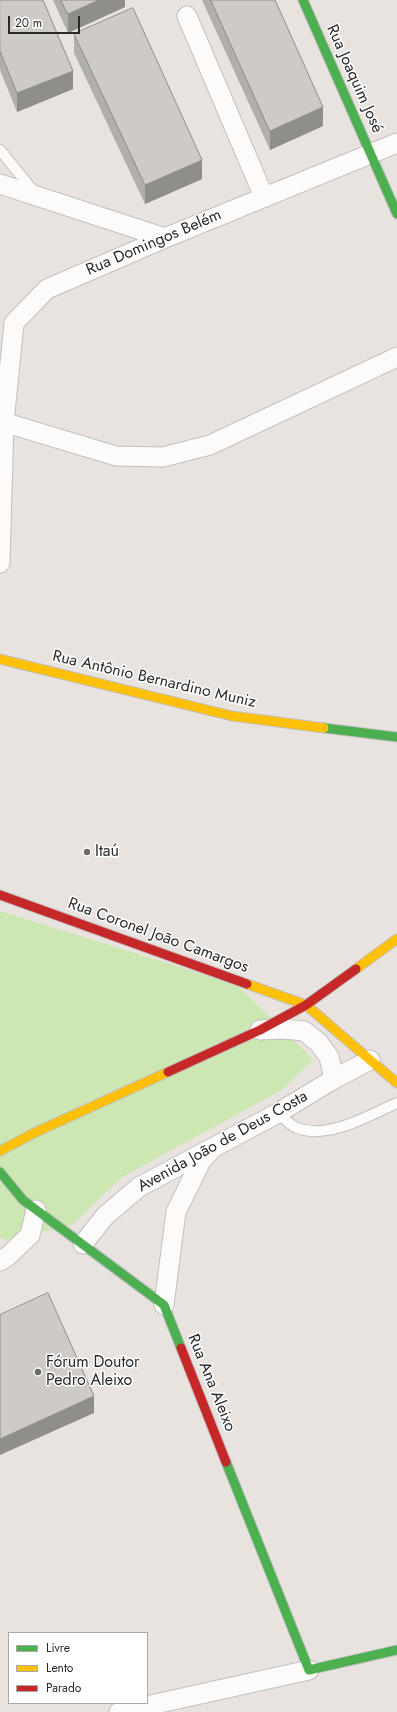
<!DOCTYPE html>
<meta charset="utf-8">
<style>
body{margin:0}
#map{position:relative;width:397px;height:1712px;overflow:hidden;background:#e8e3de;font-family:Jost,sans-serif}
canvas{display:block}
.legend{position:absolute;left:8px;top:1632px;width:140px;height:72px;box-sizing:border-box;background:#fff;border:1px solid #a9a9a9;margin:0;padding:5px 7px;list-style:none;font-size:12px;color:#292929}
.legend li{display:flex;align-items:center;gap:8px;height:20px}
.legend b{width:20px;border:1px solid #a9a9a9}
.scale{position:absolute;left:8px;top:16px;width:72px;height:18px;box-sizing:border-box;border:2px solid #292929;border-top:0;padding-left:5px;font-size:12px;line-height:14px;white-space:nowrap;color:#292929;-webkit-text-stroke:3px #fff;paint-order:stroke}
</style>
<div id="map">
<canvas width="397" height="1712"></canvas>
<ul class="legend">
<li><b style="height:5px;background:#4caf50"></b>Livre</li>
<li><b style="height:5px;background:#ffc107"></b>Lento</li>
<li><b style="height:5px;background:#c62828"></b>Parado</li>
</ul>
<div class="scale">20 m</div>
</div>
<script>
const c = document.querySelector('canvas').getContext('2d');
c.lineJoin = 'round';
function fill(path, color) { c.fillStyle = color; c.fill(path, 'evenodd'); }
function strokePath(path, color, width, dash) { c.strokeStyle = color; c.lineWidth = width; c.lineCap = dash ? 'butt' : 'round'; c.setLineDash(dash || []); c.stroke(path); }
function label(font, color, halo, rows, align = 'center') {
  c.font = font + ' Jost,sans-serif'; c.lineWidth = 3; c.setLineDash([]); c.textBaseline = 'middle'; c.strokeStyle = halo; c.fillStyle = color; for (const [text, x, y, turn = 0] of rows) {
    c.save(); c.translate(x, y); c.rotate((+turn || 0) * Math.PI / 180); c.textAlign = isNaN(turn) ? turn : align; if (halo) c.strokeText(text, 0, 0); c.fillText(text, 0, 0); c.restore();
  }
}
fill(new Path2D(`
 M0 911 237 985 313 1059 282 1090 122 1177 72 1225 4 1240 0 1237Z`), '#cde7b3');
const lane = new Path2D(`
 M0 150 35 193
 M278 1113C284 1118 291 1126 297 1128 329 1140 369 1115 397 1103`);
const street = new Path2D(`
 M187 16 264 197
 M0 184 165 238
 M0 421 116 456 163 457 210 445 397 357
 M0 563 4 422 14 323 47 289 165 238 397 143
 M334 1079 370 1060
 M83 1244 105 1216 139 1187 278 1113 334 1079 329 1057 319 1043 304 1031 283 1029 260 1030
 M0 1261 7 1257 30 1235 36 1210
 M164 1305 176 1212 201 1161 211 1150
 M119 1712 309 1670`);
const fast = new Path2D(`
 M303 0 397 214
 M324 728 397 737
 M0 1172 23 1200 164 1305 181 1348
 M226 1462 309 1670 397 1650`);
const slow = new Path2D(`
 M0 659 232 716 324 728
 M356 969 397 939
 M247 984 306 1005 397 1083
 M0 1151 34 1133 168 1072`);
const jam = new Path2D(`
 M0 895 247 984
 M168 1072 260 1030 306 1005 356 969
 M181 1348 226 1462`);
strokePath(lane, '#c1bfc0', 12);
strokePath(street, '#c1bfc0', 21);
strokePath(fast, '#c1bfc0', 11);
strokePath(slow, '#c1bfc0', 11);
strokePath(jam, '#c1bfc0', 11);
strokePath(lane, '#fcfbfa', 10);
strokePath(street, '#fcfbfa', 19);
strokePath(fast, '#4caf50', 9);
strokePath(slow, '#ffc107', 9);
strokePath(jam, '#c62828', 9);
fill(new Path2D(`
 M0 0 73 89 17 112 0 70Z
 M53 0H125V7L68 33Z
 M202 0H275L323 126 270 150Z
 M74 34 202 179 145 204 74 53Z`), '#b1afab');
fill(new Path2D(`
 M99 0H125V7L68 33V14Z
 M73 71V89L17 112V93Z
 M323 107V126L270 150V131Z
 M202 160V179L145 204V185Z
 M94 1396V1413L0 1455V1439Z`), '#908e8b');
const building = new Path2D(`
 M0 0H43L73 71 17 93 0 51Z
 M61 0H99L68 14Z
 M211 0H275L323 107 270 131Z
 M133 8 202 160 145 185 74 34Z
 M48 1293 94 1396 0 1439V1315Z`);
fill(building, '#cecbc7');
strokePath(building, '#908e8b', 1);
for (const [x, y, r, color] of [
 [87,852,4,"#6c6a68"],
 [38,1372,4,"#6c6a68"]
]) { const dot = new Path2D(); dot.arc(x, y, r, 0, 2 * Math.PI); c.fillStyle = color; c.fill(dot); strokePath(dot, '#fff', 1.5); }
label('16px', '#292929', '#fff', [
 ["Rua Joaquim José",354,79,66],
 ["Rua Domingos Belém",154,243,-23],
 ["Rua Antônio Bernardino Muniz",154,680,13],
 ["Rua Coronel João Camargos",158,936,20],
 ["Avenida João de Deus Costa",223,1142,-29],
 ["Rua Ana Aleixo",211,1383,68]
]);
label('16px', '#292929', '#fff', [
 ["Itaú",95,852],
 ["Fórum Doutor",46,1363],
 ["Pedro Aleixo",46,1381]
], 'left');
</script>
